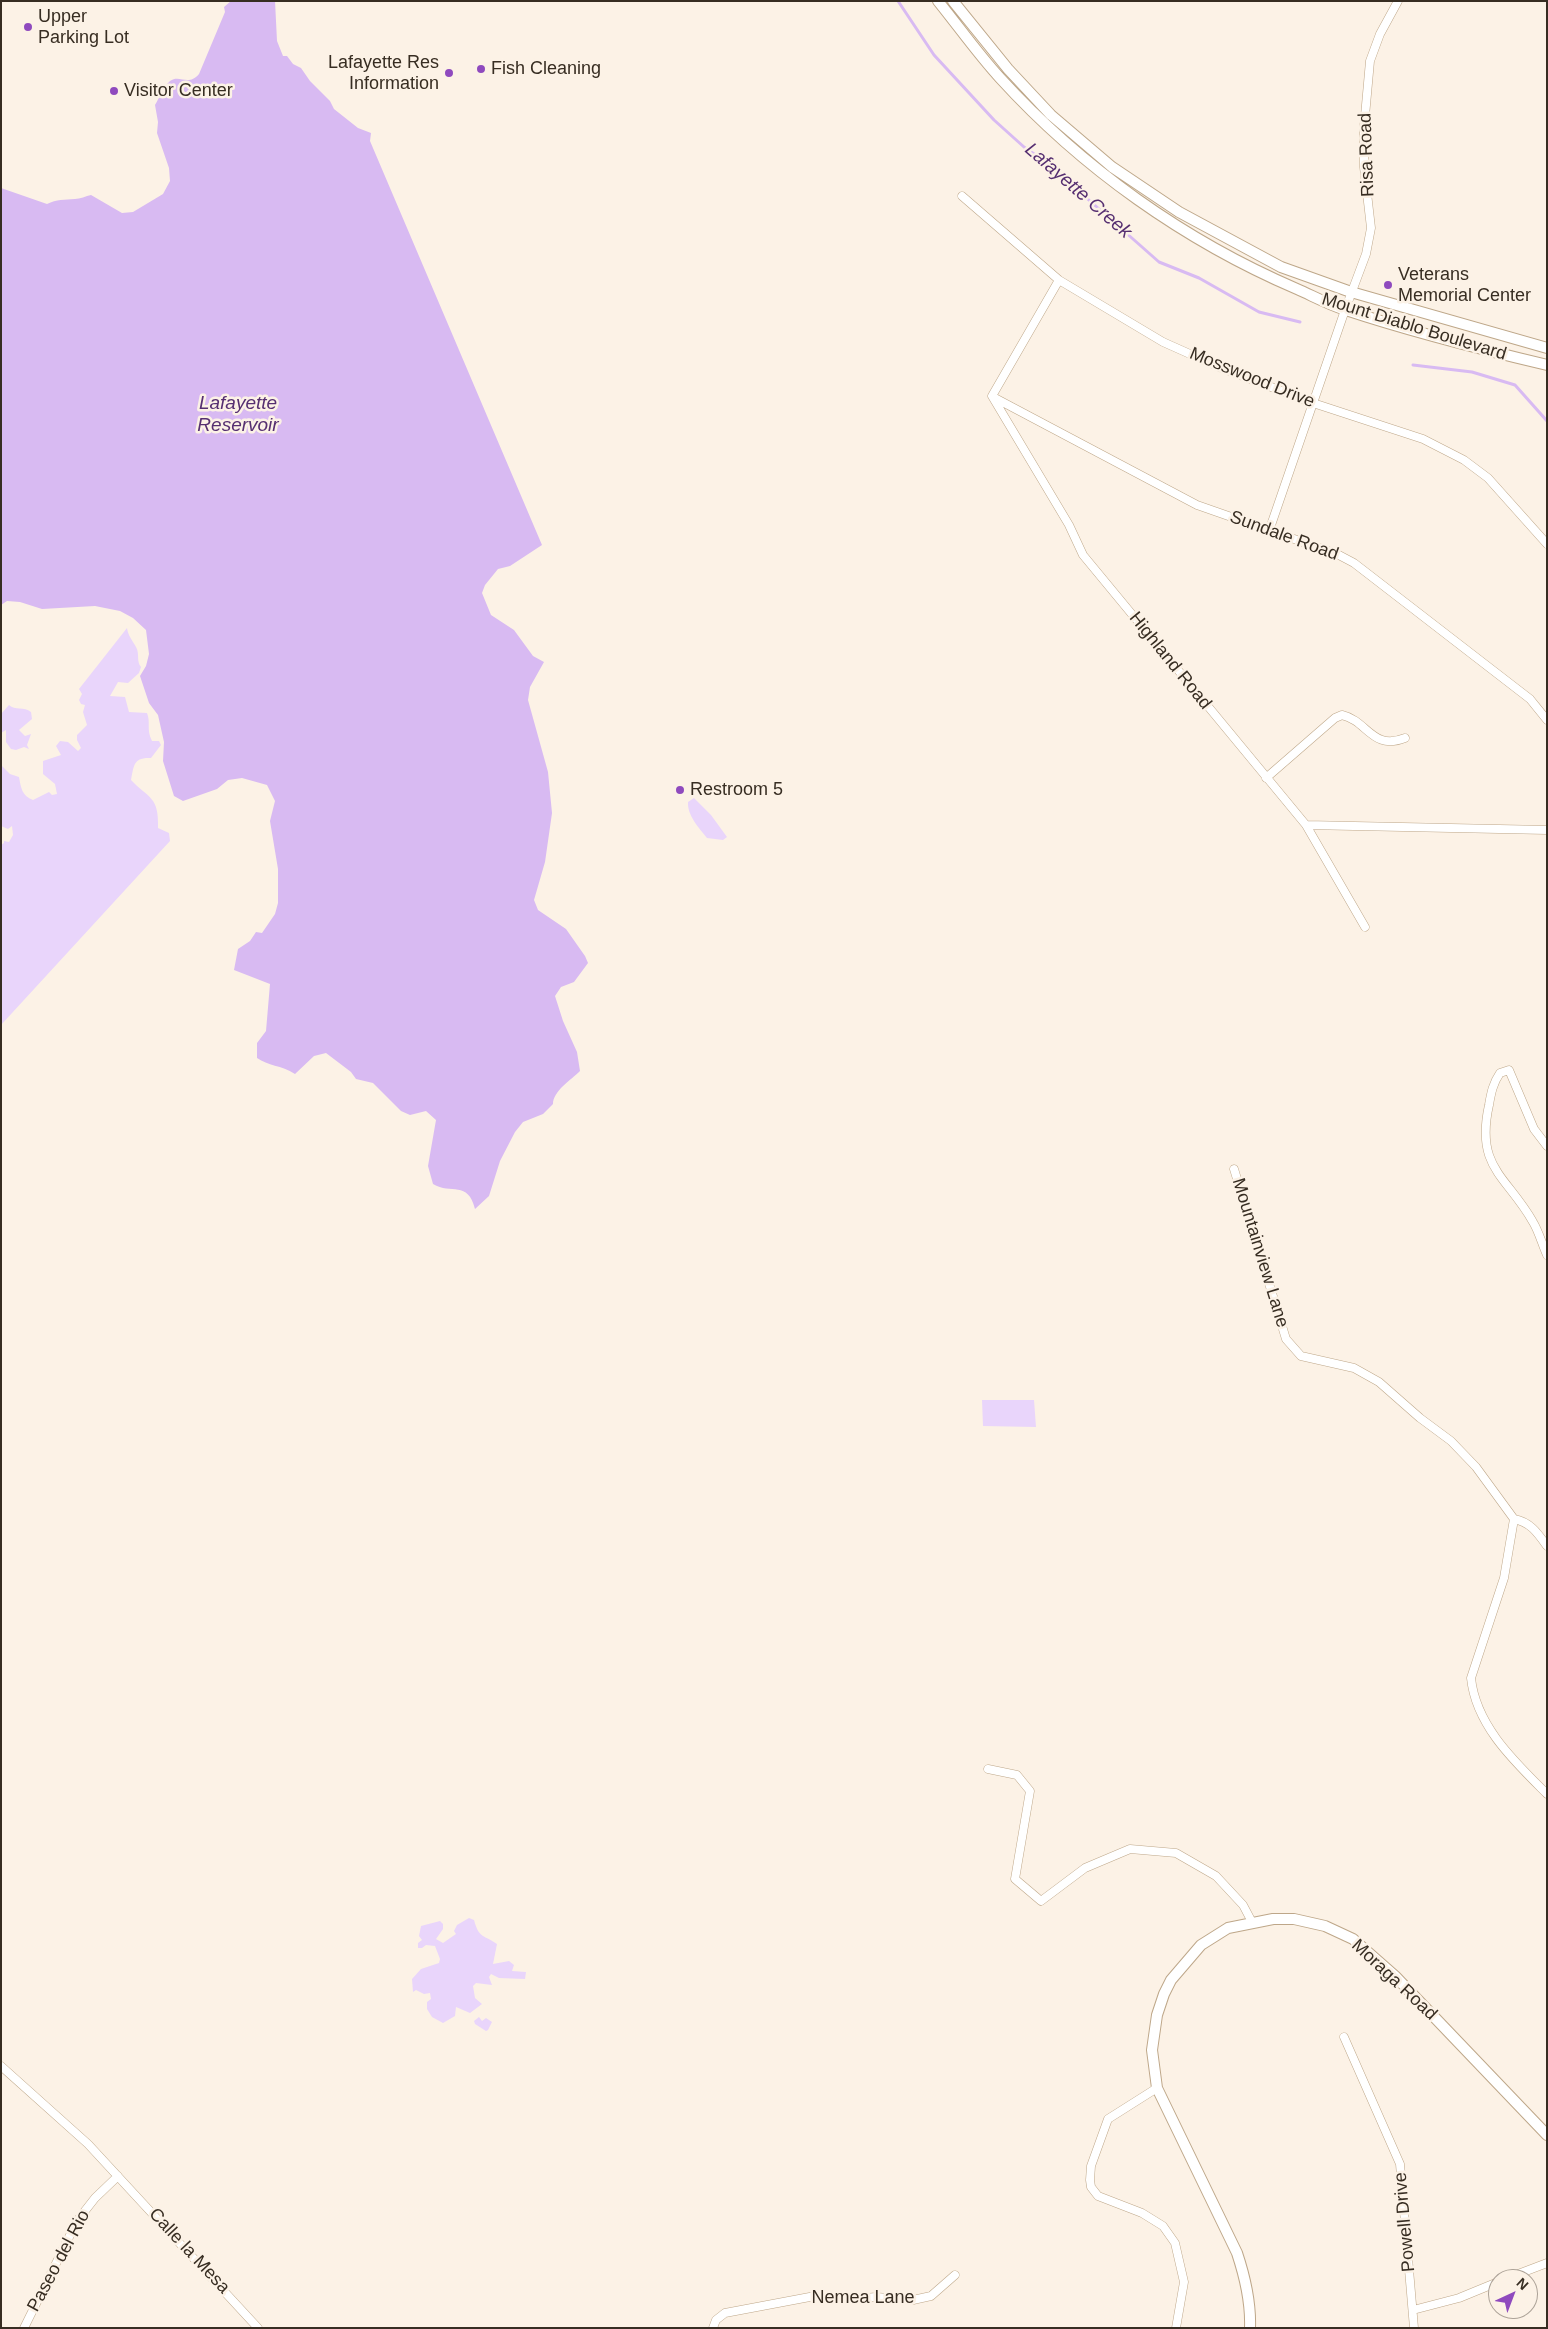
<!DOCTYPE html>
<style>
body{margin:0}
#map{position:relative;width:1548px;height:2329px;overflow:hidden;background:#fcf2e6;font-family:Arial,sans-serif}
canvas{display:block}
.frame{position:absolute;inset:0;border:2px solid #372d22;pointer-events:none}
.north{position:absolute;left:1488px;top:2269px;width:50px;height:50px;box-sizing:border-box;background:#fcf2e6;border:1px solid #ada398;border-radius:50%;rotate:43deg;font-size:14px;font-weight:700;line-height:20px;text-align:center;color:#372d22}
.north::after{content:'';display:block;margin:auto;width:18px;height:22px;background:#8f4abe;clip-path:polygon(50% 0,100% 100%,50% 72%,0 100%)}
</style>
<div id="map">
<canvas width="1548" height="2329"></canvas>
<div class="frame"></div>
<div class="north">N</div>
</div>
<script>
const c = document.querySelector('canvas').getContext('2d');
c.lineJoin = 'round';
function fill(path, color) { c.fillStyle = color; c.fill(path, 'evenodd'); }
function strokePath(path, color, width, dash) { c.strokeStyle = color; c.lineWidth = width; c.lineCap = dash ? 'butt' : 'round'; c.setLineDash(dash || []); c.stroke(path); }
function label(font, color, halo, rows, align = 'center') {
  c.font = font + ' Arial,sans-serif'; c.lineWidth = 5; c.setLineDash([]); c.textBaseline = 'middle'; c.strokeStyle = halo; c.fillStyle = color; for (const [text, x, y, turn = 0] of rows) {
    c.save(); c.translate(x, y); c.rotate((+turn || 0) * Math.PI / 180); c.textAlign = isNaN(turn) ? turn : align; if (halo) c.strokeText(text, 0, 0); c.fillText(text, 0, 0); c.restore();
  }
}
fill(new Path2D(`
 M127 628C128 636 133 641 136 647 140 654 136 661 141 667L139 673 128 683 118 682 110 696 125 697 129 712 147 713C151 723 146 729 152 741H159L161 745 151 758C133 757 134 766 131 780 149 799 159 796 158 828L169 833 170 841 1 1025V845L4 843V841L9 842 13 835 12 826 8 829 1 826V765L10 774 19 777C21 788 22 796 33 800L49 792 52 795 57 794 55 784 43 774V761L61 755 56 746 60 741 68 742 78 751 81 748 77 740V735L87 725 83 712 85 705 81 704 79 700 82 694 79 689Z
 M9 705C15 711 24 706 31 712L32 719 19 730 25 736 31 734 27 745 29 749 24 747 16 750 11 749 6 742V730L1 733V714Z
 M694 798 711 815 727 837 723 840 707 838C699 828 687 815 688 802Z
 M982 1400H1034L1036 1427 983 1426Z
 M469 1918 474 1920C479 1938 482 1934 497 1944L493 1964 509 1961 514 1965 512 1971 526 1972 525 1979 499 1978 491 1974 489 1977 492 1985 476 1983 473 1986 475 1998 482 2004 470 2013 456 2007 455 2016 443 2023 432 2017 427 2009V2002L431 1999 430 1993 424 1994 416 1990 413 1992 412 1979 421 1969 439 1963 440 1959 435 1946 426 1945 422 1948H418V1943L422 1940 419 1936 421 1926 440 1921 443 1924V1929L436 1939 443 1943 456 1934 454 1931 457 1925Z
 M479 2017 482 2021 486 2018 492 2022 488 2030 486 2031 475 2024 474 2021Z`), '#e9d5fb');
fill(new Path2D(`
 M231 1H275L277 41 283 56H287L293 64 301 68 310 81 330 101 334 109 358 128 371 133 370 141 542 545 510 566 498 569 485 585 482 593 491 615 514 630 533 656 544 662 530 687 528 700 548 772 552 813 545 862 534 900 538 910 566 929 585 956 588 963 574 982 561 987 555 996 563 1021 577 1052 580 1071C571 1080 553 1091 553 1104L543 1114 523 1122 515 1132 500 1161 489 1196 475 1209C468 1180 451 1195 433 1184L428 1166 436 1120 426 1111 410 1115 401 1111 373 1083 356 1079 351 1072 326 1053 314 1056 295 1074C281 1065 268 1066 257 1058V1043L266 1031 270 984 234 970 238 949 250 941 256 932 262 933 275 914 278 903V869L270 821 275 801 267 785 242 778 228 780 217 789 183 801 174 796 163 761 164 742 158 715 149 703 140 676 146 666 149 654 146 630 133 618 120 611 95 606 42 609 20 602 7 601 1 605V188L47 204C57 199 64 200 75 199 80 199 86 196 91 195L122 213 133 212 163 194 170 181 169 168 157 133 158 122 155 105C159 98 164 86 170 81 180 74 188 87 199 74L225 12 224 7Z`), '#d8baf2');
strokePath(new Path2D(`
 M898 1 934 55 994 120 1024 147 1047 163 1159 262 1199 278 1259 312 1300 322
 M1413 365 1472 372 1515 385 1547 421`), '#d8baf2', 3);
const minor = new Path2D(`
 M962 196 1059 280 1163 342 1219 367 1313 403 1423 439 1464 460 1488 478 1547 544
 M1059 280 992 396 1069 525 1083 555 1306 825 1547 830
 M993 397 1197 505 1337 554 1354 563 1530 699 1547 720
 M1269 531 1345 310 1366 254 1371 228 1364 167V127L1370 61 1380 34 1398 1
 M1266 778 1335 718 1342 715C1368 721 1372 751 1405 738
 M1306 825 1365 927
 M1547 1146 1534 1129 1509 1070 1500 1073C1493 1083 1491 1093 1489 1105 1475 1168 1507 1176 1533 1222 1539 1232 1542 1244 1547 1255
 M1234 1169 1286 1339 1301 1356 1354 1368 1379 1382 1420 1418 1451 1441 1476 1467 1514 1519
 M1514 1519 1504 1578 1471 1678C1476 1726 1515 1762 1547 1794
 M1514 1519C1530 1522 1537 1532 1547 1546
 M988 1769 1017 1775 1030 1791 1015 1879 1041 1901 1085 1868 1130 1849 1176 1853 1216 1876 1243 1905 1252 1922
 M1344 2037 1400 2164 1414 2328
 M1 2066 88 2144 258 2328
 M1157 2088 1108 2119 1091 2166 1090 2180 1091 2187 1098 2196 1142 2213 1163 2226 1175 2243 1184 2282 1176 2328
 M1505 2279 1547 2263
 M1413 2310 1459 2298 1498 2282
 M24 2328 77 2221 95 2198 118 2176
 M713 2328 716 2320 725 2313 815 2296 841 2300 876 2297 913 2300 931 2296 955 2275`);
const secondary = new Path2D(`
 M938 1C959 27 978 54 1000 78 1082 168 1185 241 1297 289 1313 296 1329 305 1346 310 1412 332 1480 349 1547 365
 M953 1 1008 69 1051 115 1112 167 1179 212 1281 267 1351 292 1547 348
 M1250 2328C1251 2302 1245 2277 1237 2253L1157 2088 1152 2050 1157 2015 1164 1994 1171 1980 1201 1945 1228 1928 1273 1919H1294L1325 1926 1353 1939 1395 1976 1547 2135`);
strokePath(minor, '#bea789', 9);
strokePath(secondary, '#bea789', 12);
strokePath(minor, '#fff', 8);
strokePath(secondary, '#fff', 10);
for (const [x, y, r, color] of [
 [28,27,5,"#8f4abe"],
 [481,69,5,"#8f4abe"],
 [449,73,5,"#8f4abe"],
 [114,91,5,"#8f4abe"],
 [1388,285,5,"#8f4abe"],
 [680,790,5,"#8f4abe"]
]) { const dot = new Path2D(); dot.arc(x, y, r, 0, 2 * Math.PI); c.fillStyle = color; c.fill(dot); strokePath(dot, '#fcf2e6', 2); }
label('18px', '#372d22', '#fcf2e6', [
 ["Upper",38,17],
 ["Parking Lot",38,38],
 ["Lafayette Res",439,63,"right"],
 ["Information",439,84,"right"],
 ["Fish Cleaning",491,69],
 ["Visitor Center",124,91],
 ["Veterans",1398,275],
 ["Memorial Center",1398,296],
 ["Restroom 5",690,790]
], 'left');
label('18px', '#372d22', '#fcf2e6', [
 ["Risa Road",1367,155,-92],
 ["Mount Diablo Boulevard",1414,327,17],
 ["Mosswood Drive",1252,378,22],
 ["Sundale Road",1284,536,20],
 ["Highland Road",1170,661,51],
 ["Mountainview Lane",1260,1253,73],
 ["Moraga Road",1394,1980,43],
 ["Powell Drive",1405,2222,-95],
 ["Calle la Mesa",189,2251,47],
 ["Paseo del Rio",59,2261,-62],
 ["Nemea Lane",863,2298]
]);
label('italic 19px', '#562f71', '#fcf2e6', [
 ["Lafayette Creek",1078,191,41],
 ["Lafayette",238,404],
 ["Reservoir",238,426]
]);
</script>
